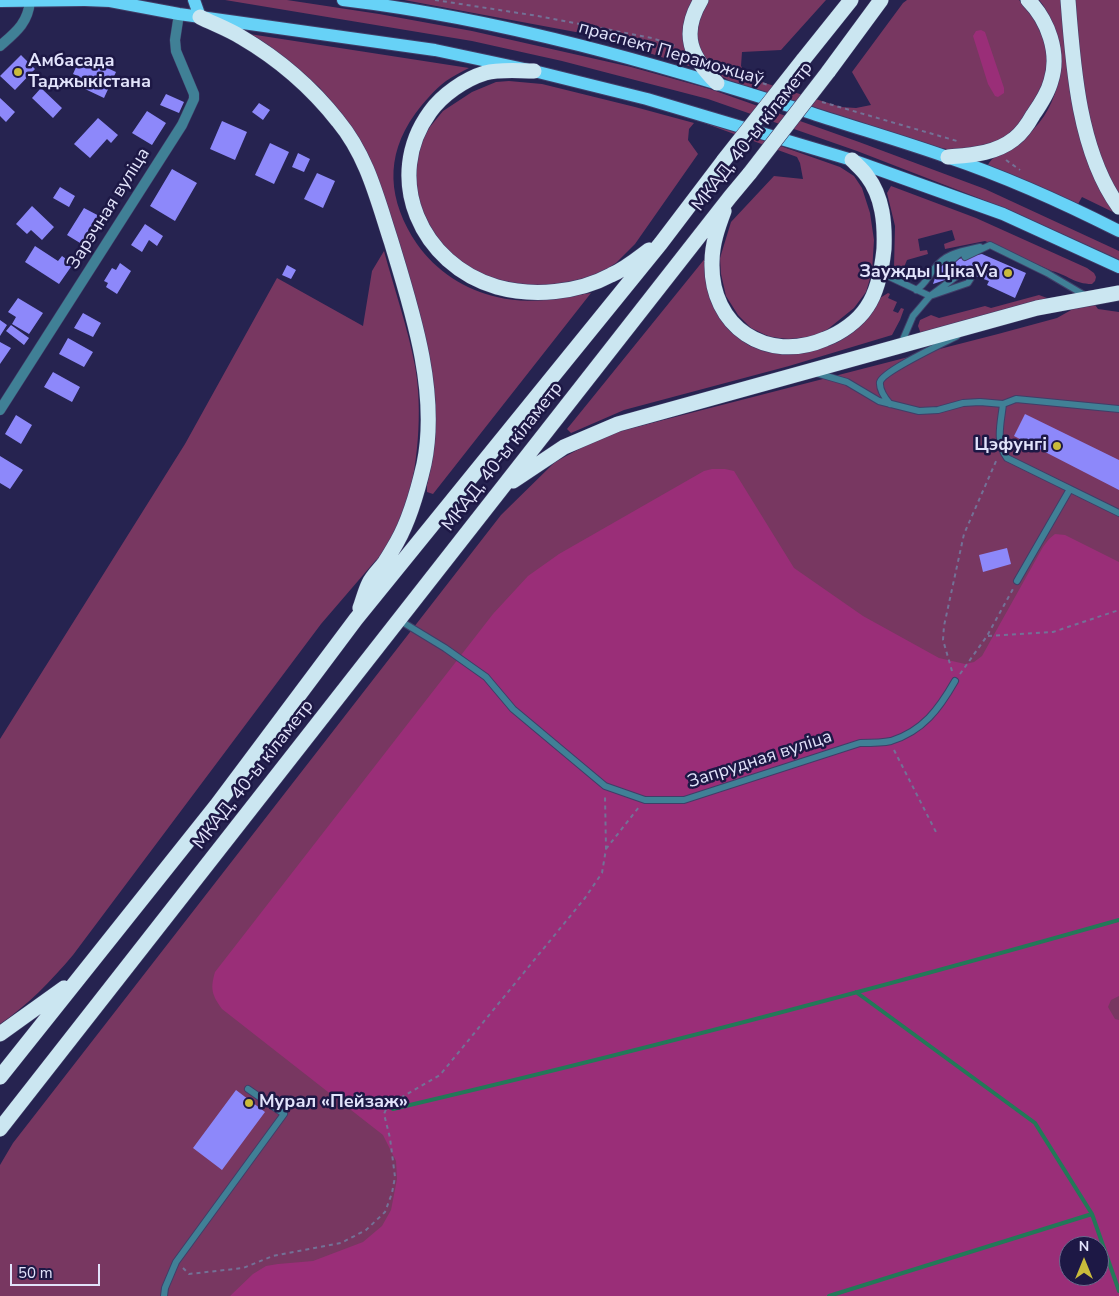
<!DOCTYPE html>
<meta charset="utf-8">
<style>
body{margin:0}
#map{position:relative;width:1119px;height:1296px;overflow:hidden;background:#262350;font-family:"Nunito Sans",sans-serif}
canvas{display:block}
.north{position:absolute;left:1059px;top:1236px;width:50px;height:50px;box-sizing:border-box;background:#1d1845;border:1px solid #6c698e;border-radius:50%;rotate:0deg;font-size:14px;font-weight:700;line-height:20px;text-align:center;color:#e2e3fb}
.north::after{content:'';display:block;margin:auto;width:18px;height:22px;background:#c9bb3b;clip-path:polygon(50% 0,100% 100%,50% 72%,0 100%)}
.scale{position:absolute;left:10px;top:1264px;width:90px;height:22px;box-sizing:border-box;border:2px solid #e2e3fb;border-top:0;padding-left:6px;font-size:15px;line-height:18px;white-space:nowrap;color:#e2e3fb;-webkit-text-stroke:4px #1d1845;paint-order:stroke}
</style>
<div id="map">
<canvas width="1119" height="1296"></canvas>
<div class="north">N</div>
<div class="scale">50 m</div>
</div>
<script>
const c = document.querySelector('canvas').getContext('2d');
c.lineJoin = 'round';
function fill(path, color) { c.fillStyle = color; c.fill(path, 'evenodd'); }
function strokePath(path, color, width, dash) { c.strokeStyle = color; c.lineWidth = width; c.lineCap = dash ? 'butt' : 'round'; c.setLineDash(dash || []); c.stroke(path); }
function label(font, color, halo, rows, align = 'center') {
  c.font = font + ' "Nunito Sans",sans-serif'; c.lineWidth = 5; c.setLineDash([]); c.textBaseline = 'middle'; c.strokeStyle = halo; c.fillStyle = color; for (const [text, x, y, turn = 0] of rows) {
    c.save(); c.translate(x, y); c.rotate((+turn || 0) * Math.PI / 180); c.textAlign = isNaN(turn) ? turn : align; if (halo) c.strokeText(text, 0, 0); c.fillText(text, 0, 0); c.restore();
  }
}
fill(new Path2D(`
 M225 0H287L379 14 472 31 631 67 710 89 859 142 985 189 1119 251V260L981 199 857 151 708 99 562 61 472 41Z
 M404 0H693C681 25 681 42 692 67L597 36Z
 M707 0H826L781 50 742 52 741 66 749 78 841 107 856 108 871 105 852 72 903 3 907 0H1019L1036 18 1048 54 1046 82 1017 129 993 145 959 151 935 147 730 81C692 62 691 36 707 0Z
 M1039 0H1062L1069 81 1115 213 1082 197 1078 204 988 165C994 153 1011 150 1021 141 1058 112 1069 66 1052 23 1048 15 1045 6 1039 0Z
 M1074 0H1119V195C1085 144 1079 60 1074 0Z
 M243 33 469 68C461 72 453 76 446 81 434 90 424 102 415 114 384 157 388 201 417 244 436 271 465 290 497 297 529 305 559 298 591 293L433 494 427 492V485C439 439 437 392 427 346L344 116 319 87 283 58Z
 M509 81 542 84 635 107 694 123 689 129 688 140 698 154 635 244 616 263 600 273 558 287 489 282 437 246 413 187 419 146 429 128 443 111 472 92 496 82Z
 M698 117 840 167 854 176 862 188 870 213 874 240 872 272 866 292 854 308 823 333 807 337 789 339 770 337 751 328 738 315 726 296 721 274 720 258 731 222 774 176 803 179 800 163 797 157 696 120Z
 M891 186 976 218 1087 268 1094 273 1096 277 1095 281 1092 284C1074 284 1068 275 1052 271L985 241 945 249 944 244 955 240 952 230 918 239 920 251 927 250 928 254 907 260 900 277 894 267 895 226 887 193Z
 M384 251C394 288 408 328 415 366 423 409 418 471 404 514 399 529 389 544 382 558L376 560 321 624 73 955C51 981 28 1005 0 1024V739L185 444 277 278 363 326 372 271Z
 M707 256 719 315 731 332 750 346 772 353H804L838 342 867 319 880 298 888 293 890 294 888 298 897 302 893 311 898 313 901 308 904 309 900 320 892 335 789 366 624 410 571 433 567 429Z
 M1039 295 1047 298 921 334 918 326 920 320 931 315 939 318 985 306 991 308Z
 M1093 302 1098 309 1119 312V1296H0V1165L13 1143 501 515 555 462 605 435 998 334 1057 318 1080 305ZM1069 1246H1099V1276H1069Z`), '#783761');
fill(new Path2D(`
 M981 30 985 32 1004 88V93L998 97 995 96 988 84 973 36 976 31Z
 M712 469H725L734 471 794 568 863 616 939 658 965 664 974 662 982 656 1043 547 1049 539 1055 534 1065 535 1119 562V996L1111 1000 1108 1007 1115 1019 1119 1020V1296H230L253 1274 266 1266 278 1264 313 1261 363 1242 382 1226 391 1210 397 1179 396 1161 383 1135 222 1009C212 995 210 989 215 972L493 614 528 576 559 554 704 471ZM1069 1246H1099V1276H1069Z`), '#9a2e78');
strokePath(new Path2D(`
 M856 992 1035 1123 1092 1214 1119 1291
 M393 1109C637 1052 879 988 1119 920
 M829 1296 1092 1214`), '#227958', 4);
fill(new Path2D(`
 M21 55 35 69 15 90 0 76Z
 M81 56 116 72 104 98 85 89 89 81 73 74Z
 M41 88 62 108 53 118 32 98Z
 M166 94 184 102 179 113 160 105Z
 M0 98 15 112 6 122 0 116Z
 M259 103 270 110 263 120 252 112Z
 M147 111 166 123 152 145 132 133Z
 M98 118 118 135 111 143 107 139 90 158 74 144Z
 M222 121 247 132 235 160 210 149Z
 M270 143 289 152 274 184 255 175Z
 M298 153 310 159 304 172 292 167Z
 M172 169 197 183 175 221 150 206Z
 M317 173 335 181 323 208 304 199Z
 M60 187 75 196 69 207 53 198Z
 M32 206 54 227 42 240 31 230 27 234 16 224Z
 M84 208 103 218 85 246 67 235Z
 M145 224 163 236 157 246 149 240 142 252 131 245Z
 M35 246 58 261 62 256 73 264 59 284 25 262Z
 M982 254 1026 273 1015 298 987 285 989 281 973 275 957 276 933 284 939 266 965 257Z
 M120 263 131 271 117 294 106 287 108 283 104 281 112 268 116 270Z
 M287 265 296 270 291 279 282 275Z
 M18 298 43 313 29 334 12 324 16 317 8 312Z
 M83 313 101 323 93 337 74 328Z
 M0 320 7 325 0 336Z
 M11 325 29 338 24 345 6 331Z
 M68 338 93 352 84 367 59 354Z
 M0 342 11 348 0 364Z
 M53 372 80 387 72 402 44 387Z
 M1025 414 1119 460V490L1014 436Z
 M16 415 32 425 21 444 5 434Z
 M0 456 23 470 10 489 0 483Z
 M1007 548 1011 564 983 572 979 555Z
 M236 1090 265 1112 222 1170 193 1148Z`), '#8d88fa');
const lane = new Path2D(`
 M965 257 990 245 1047 273 1086 296
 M950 262 959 254 963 253
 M881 273 930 296 968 283 973 275
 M916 290C926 284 927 278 934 269 945 253 962 251 980 247
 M901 344 913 316 930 296 957 276
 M816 373 847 382 879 401 919 411 938 410 963 403 980 402 1003 404 1016 399 1119 409
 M890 404C885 398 879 390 880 382 883 371 944 343 957 336
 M1003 404C1001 423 995 442 1007 458L1119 513
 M1017 581 1070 489
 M399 620 445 648 486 677 513 709 605 786 645 800H684L860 743C870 743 882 743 891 741 923 731 939 709 955 681
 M164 1296 165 1288 176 1262 284 1114 248 1089`);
const street = new Path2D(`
 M0 46C16 32 28 23 30 1
 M0 410 182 125 194 99V94L176 51 175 40 179 14`);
const primary = new Path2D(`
 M85 0 110 1 179 14 435 50 534 71 647 99 852 160 1003 214 1119 267
 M194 0 200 17
 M343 0C503 19 658 64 811 113 856 128 902 141 947 157 1006 177 1064 203 1119 231
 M0 1 84 0`);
const highway = new Path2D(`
 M701 0C680 35 691 57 717 83
 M1068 0C1073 67 1079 152 1119 207
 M200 17C214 24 228 29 241 37 277 58 312 88 338 121 367 156 377 198 391 241 412 310 439 392 424 464 418 490 410 519 397 542 393 549 389 556 385 562 380 569 373 575 369 583 365 591 363 600 360 608
 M803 60 851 0
 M534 71C518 71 500 69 485 73 465 79 442 95 430 112 382 178 421 265 497 287 533 297 578 293 611 275 625 269 637 259 649 250
 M828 72 881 0
 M948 157C971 155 995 154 1014 139 1022 133 1028 124 1033 115 1040 105 1048 93 1051 81 1060 53 1048 20 1028 0
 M724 211C718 227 712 244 712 262 710 327 767 364 825 339 841 333 858 321 867 307 878 291 882 268 884 249 885 224 883 197 867 176 863 170 857 165 852 160
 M513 481 564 447 618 424 1037 308 1119 293
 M0 1034 64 988
 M0 1077 216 806 356 619 661 243 724 160
 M0 1129 730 197 750 173`);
strokePath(lane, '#403e68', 8);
strokePath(street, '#403e68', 11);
strokePath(primary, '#403e68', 14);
strokePath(highway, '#403e68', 16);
strokePath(new Path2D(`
 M435 0 538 16 652 38 678 47
 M719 64 744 77 768 85
 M822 102 957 141
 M1006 160 1020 170
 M988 636 1053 632 1119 610
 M952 671 943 640 944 626 964 534 997 459
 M960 674 987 636 1013 589
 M894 750 937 834
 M606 849 639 807
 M183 1268 189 1274 243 1268 273 1256 341 1243 366 1230 385 1212 392 1193 395 1177 390 1138 384 1114 388 1105 440 1075 585 898 602 873 606 849 605 796`), '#737196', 2, [4, 4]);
strokePath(lane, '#408096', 6);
strokePath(street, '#408096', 10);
strokePath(primary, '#67d2f7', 12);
strokePath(highway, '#cbe6f1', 15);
const highwayBridge = new Path2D(`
 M724 160 803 60
 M750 173 828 72`);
strokePath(highwayBridge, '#403e68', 16, []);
strokePath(highwayBridge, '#cbe6f1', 15);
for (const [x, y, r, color] of [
 [18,72,5,"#c9bb3b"],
 [1008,273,5,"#c9bb3b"],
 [1057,446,5,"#c9bb3b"],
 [249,1103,5,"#c9bb3b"]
]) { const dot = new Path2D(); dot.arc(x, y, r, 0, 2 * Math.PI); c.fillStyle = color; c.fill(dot); strokePath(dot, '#1d1845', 2); }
label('18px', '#e2e3fb', '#1d1845', [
 ["праспект Пераможцаў",671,54,16],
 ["МКАД, 40-ы кіламетр",753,137,-52],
 ["Зарэчная вуліца",109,209,-58],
 ["МКАД, 40-ы кіламетр",503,457,-52],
 ["Запрудная вуліца",760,760,-18],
 ["МКАД, 40-ы кіламетр",254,775,-52]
]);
label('bold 18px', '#e2e3fb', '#1d1845', [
 ["Амбасада",28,62],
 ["Таджыкістана",28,83],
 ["Заужды ЦікаVа",998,273,"right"],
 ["Цэфунгі",1047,446,"right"],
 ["Мурал «Пейзаж»",259,1103]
], 'left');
</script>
